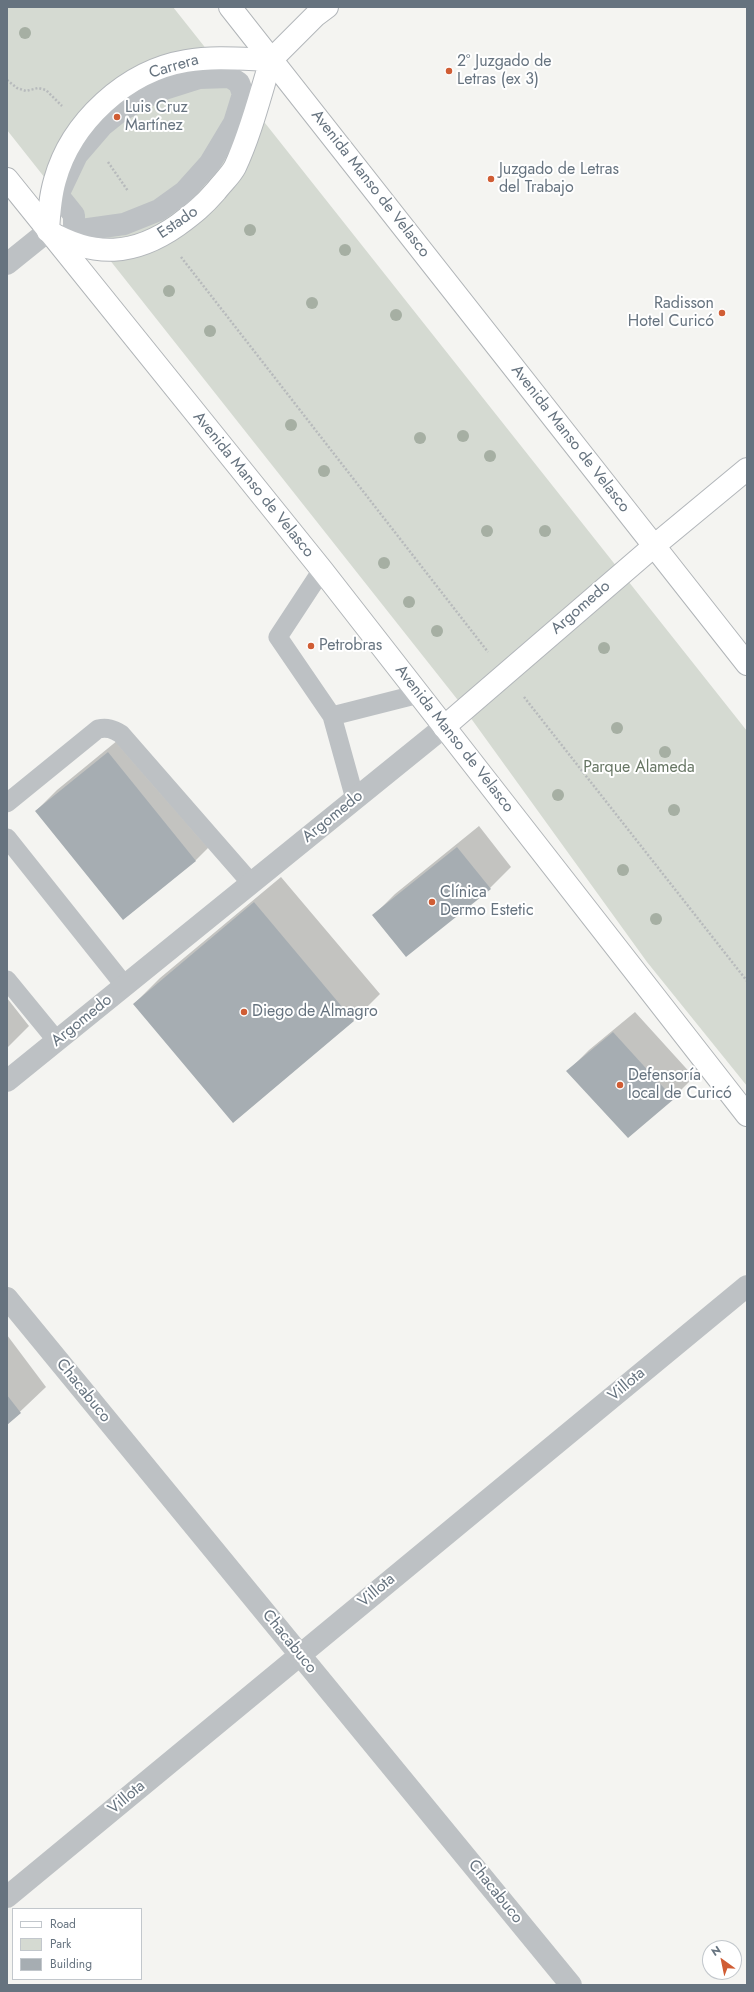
<!DOCTYPE html>
<meta charset="utf-8">
<style>
body{margin:0}
#map{position:relative;width:754px;height:1992px;overflow:hidden;background:#f4f4f1;font-family:Jost,sans-serif}
canvas{display:block}
.frame{position:absolute;inset:0;border:8px solid #66737f;pointer-events:none}
.legend{position:absolute;left:12px;top:1908px;width:130px;height:72px;box-sizing:border-box;background:#fff;border:1px solid #c2c7cc;margin:0;padding:5px 7px;list-style:none;font-size:12px;color:#66737f}
.legend li{display:flex;align-items:center;gap:8px;height:20px}
.legend b{width:20px;border:1px solid #c2c7cc}
.north{position:absolute;left:702px;top:1940px;width:40px;height:40px;box-sizing:border-box;background:#fff;border:1px solid #c2c7cc;border-radius:50%;rotate:327deg;font-size:11px;font-weight:700;line-height:16px;text-align:center;color:#66737f}
.north::after{content:'';display:block;margin:auto;width:14px;height:18px;background:#d05d34;clip-path:polygon(50% 0,100% 100%,50% 72%,0 100%)}
</style>
<div id="map">
<canvas width="754" height="1992"></canvas>
<div class="frame"></div>
<ul class="legend">
<li><b style="height:5px;background:#fff"></b>Road</li>
<li><b style="height:11px;background:#d5dad2"></b>Park</li>
<li><b style="height:11px;background:#a6adb2"></b>Building</li>
</ul>
<div class="north">N</div>
</div>
<script>
const c = document.querySelector('canvas').getContext('2d');
c.lineJoin = 'round';
function fill(path, color) { c.fillStyle = color; c.fill(path, 'evenodd'); }
function strokePath(path, color, width, dash) { c.strokeStyle = color; c.lineWidth = width; c.lineCap = dash ? 'butt' : 'round'; c.setLineDash(dash || []); c.stroke(path); }
function label(font, color, halo, rows, align = 'center') {
  c.font = font + ' Jost,sans-serif'; c.lineWidth = 4; c.setLineDash([]); c.textBaseline = 'middle'; c.strokeStyle = halo; c.fillStyle = color; for (const [text, x, y, turn = 0] of rows) {
    c.save(); c.translate(x, y); c.rotate((+turn || 0) * Math.PI / 180); c.textAlign = isNaN(turn) ? turn : align; if (halo) c.strokeText(text, 0, 0); c.fillText(text, 0, 0); c.restore();
  }
}
fill(new Path2D(`
 M7 7H173L747 731V1086L647 962 457 699 7 130Z`), '#d5dad2');
fill(new Path2D(`
 M129 731 217 839 196 860 124 918 36 811 57 790Z
 M479 826 511 867 490 888 406 956 374 915 395 894Z
 M281 877 380 994 354 1020 233 1121 134 1004 160 978Z
 M7 998 29 1026 7 1048Z
 M635 1012 694 1077 673 1098 628 1137 568 1071 589 1050Z
 M7 1335 46 1387 7 1424Z`), '#0003');
fill(new Path2D(`
 M108 752 196 861 123 920 35 811Z
 M457 847 491 889 406 957 372 915Z
 M254 902 354 1021 233 1123 133 1004Z
 M613 1032 674 1099 628 1138 566 1071Z
 M7 1395 21 1413 7 1425Z`), '#a6adb2');
const secondary = new Path2D(`
 M271 60C260 95 251 133 235 167 231 175 222 183 216 191 203 206 194 213 178 225 134 256 94 258 48 231 49 214 50 197 55 180 71 122 126 71 186 61 214 56 243 59 271 60L315 16 327 7
 M444 727 654 546 747 469`);
const primary = new Path2D(`
 M230 7 747 664
 M7 179 322 570 747 1115`);
strokePath(secondary, '#b2b6ba', 24);
strokePath(primary, '#b1b5b8', 24);
strokePath(new Path2D(`
 M7 80 17 88 26 91 38 88 46 90 62 106
 M108 162 128 191
 M181 257 488 652
 M524 697 747 981`), '#b7babc', 2.5, [2, 2]);
strokePath(new Path2D(`
 M322 570 278 637 332 716 355 799
 M332 716 419 694
 M7 803 98 729C107 727 113 729 121 734L251 883
 M7 838 125 986
 M7 980 57 1041`), '#bdc1c4', 19);
strokePath(new Path2D(`
 M230 77 239 83 243 94 234 123 210 163 184 192 159 210 124 224 74 231V215L58 195 77 155 102 126 122 110 158 91 199 78Z`), '#bdc1c4', 22);
strokePath(new Path2D(`
 M7 1897 747 1286`), '#bdc1c4', 22);
strokePath(new Path2D(`
 M7 264 48 231
 M7 1081 444 727
 M7 1298 571 1985`), '#bdc1c4', 22);
strokePath(secondary, '#fff', 22);
strokePath(primary, '#fff', 22);
c.fillStyle = '#a6afa3';
for (const [x, y] of [
 [25,33],
 [250,230],
 [345,250],
 [169,291],
 [312,303],
 [396,315],
 [210,331],
 [291,425],
 [463,436],
 [420,438],
 [490,456],
 [324,471],
 [487,531],
 [545,531],
 [384,563],
 [409,602],
 [437,631],
 [604,648],
 [617,728],
 [665,752],
 [558,795],
 [674,810],
 [623,870],
 [656,919]
]) { c.beginPath(); c.arc(x, y, 6, 0, 2 * Math.PI); c.fill(); }
for (const [x, y, r, color] of [
 [449,71,4,"#d05d34"],
 [117,117,4,"#d05d34"],
 [491,179,4,"#d05d34"],
 [722,313,4,"#d05d34"],
 [311,646,4,"#d05d34"],
 [432,902,4,"#d05d34"],
 [244,1012,4,"#d05d34"],
 [620,1085,4,"#d05d34"]
]) { const dot = new Path2D(); dot.arc(x, y, r, 0, 2 * Math.PI); c.fillStyle = color; c.fill(dot); strokePath(dot, '#fff', 1.5); }
label('16px', '#66737f', '#fff', [
 ["2° Juzgado de",457,62],
 ["Letras (ex 3)",457,80],
 ["Luis Cruz",125,108],
 ["Martínez",125,126],
 ["Juzgado de Letras",499,170],
 ["del Trabajo",499,188],
 ["Radisson",714,304,"right"],
 ["Hotel Curicó",714,322,"right"],
 ["Petrobras",319,646],
 ["Clínica",440,893],
 ["Dermo Estetic",440,911],
 ["Diego de Almagro",252,1012],
 ["Defensoría",628,1076],
 ["local de Curicó",628,1094]
], 'left');
label('16px', '#66737f', '#fff', [
 ["Carrera",174,67,-16],
 ["Avenida Manso de Velasco",370,184,52],
 ["Estado",178,223,-34],
 ["Avenida Manso de Velasco",570,439,52],
 ["Avenida Manso de Velasco",253,485,51],
 ["Argomedo",581,608,-41],
 ["Avenida Manso de Velasco",454,739,52],
 ["Argomedo",333,817,-39],
 ["Argomedo",82,1021,-39],
 ["Villota",627,1385,-40],
 ["Chacabuco",83,1391,51],
 ["Villota",377,1591,-40],
 ["Chacabuco",289,1642,51],
 ["Villota",127,1798,-40],
 ["Chacabuco",495,1892,51]
]);
label('16px', '#677664', '#fff', [
 ["Parque Alameda",639,768]
]);
</script>
